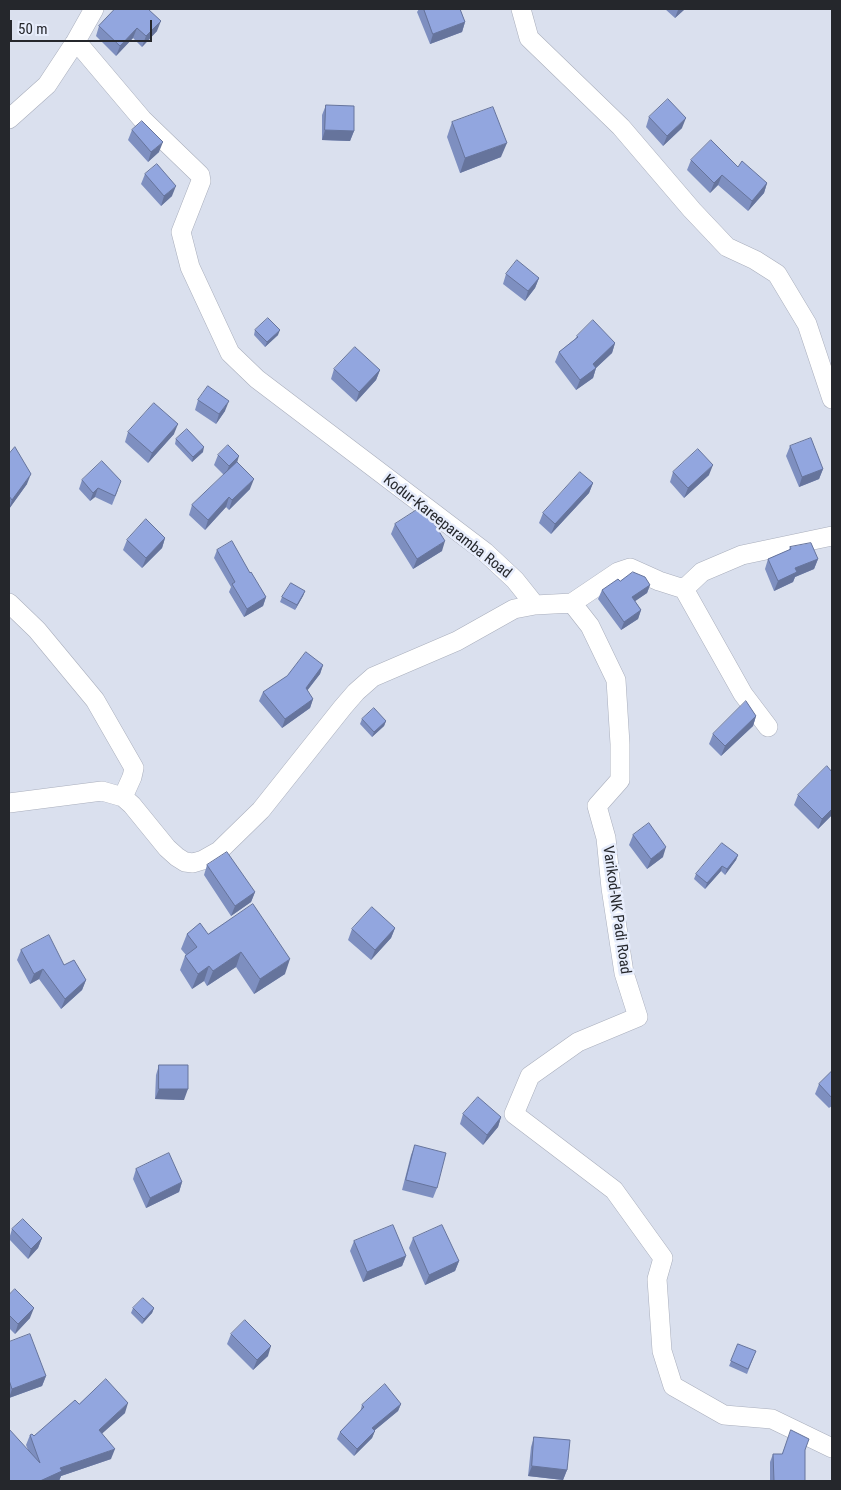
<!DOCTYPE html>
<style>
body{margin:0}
#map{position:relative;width:841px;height:1490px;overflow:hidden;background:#dae0ee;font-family:"Roboto Condensed",sans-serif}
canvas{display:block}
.frame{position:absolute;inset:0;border:10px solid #25272c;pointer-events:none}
.scale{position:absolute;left:10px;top:20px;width:142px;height:22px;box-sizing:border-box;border:2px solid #25272c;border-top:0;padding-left:6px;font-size:15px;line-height:18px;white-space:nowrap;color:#25272c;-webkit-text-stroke:4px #e7edfc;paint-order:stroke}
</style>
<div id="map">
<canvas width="841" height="1490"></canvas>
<div class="frame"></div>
<div class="scale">50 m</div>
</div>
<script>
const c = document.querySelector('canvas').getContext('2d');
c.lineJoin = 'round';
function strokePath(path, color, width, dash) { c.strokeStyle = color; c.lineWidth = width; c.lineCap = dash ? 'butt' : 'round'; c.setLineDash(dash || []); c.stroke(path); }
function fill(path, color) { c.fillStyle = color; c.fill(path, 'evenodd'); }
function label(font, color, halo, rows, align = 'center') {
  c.font = font + ' "Roboto Condensed",sans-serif'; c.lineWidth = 5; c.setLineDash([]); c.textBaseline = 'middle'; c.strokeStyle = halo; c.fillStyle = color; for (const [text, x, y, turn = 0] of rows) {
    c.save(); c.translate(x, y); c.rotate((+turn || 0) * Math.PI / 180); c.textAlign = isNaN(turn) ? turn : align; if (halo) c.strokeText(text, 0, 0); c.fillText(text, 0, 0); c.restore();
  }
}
const street = new Path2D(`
 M521 9 529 38 621 127 692 210 727 247 755 260 777 274 807 324 832 399
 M9 119 47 85 76 41 94 9
 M684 589 743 694 768 727
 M9 603 37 630 95 700 134 768 132 777 123 797
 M572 603 618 572 630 568 659 581 684 589 702 572 742 555 832 536
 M535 605 572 603 590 626 616 680 620 744V780L597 806 606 838 611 888 624 973 638 1017 578 1042 530 1076 514 1114 614 1190 663 1258 657 1279 662 1351 673 1386 724 1415 772 1419 832 1448
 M9 803 102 791 123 797 132 805 167 848 177 857 185 862 193 863 203 860 219 851 261 810 343 707 356 692 373 677 457 641 514 609 535 605 515 580 485 552 257 379 230 353 190 267 181 232 201 181 200 175 142 119 76 41`);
strokePath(street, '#a9aebc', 20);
strokePath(street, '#fff', 19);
fill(new Path2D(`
 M115 9 157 31 142 47 133 38 116 56 96 36 99 26Z
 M419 9H460L465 22 462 32 430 44 417 12Z
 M665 9H685L675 18Z
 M326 105 354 131 350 141 322 140V115Z
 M649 117 682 128 663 146 646 127Z
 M452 122 501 157 460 173 447 137Z
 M132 130 159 152 148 162 128 140Z
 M691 160 738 167 767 183 764 193 748 211 718 185 710 193 687 170Z
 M145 174 172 196 161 206 141 184Z
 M506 274 539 278 535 288 525 301 503 284Z
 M255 330 278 335 265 347 254 335Z
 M577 336 615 343 612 353 596 368 593 378 576 390 555 362 559 352 575 339Z
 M334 369 380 370 376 380 356 402 331 379Z
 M198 400 225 411 216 424 195 410Z
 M128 432 174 434 148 463 125 442Z
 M176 439 203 452 192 462 175 444Z
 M790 446 823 469 819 479 799 487 786 456Z
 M9 454 27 484 9 509Z
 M218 455 237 462 250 489 229 510 226 507 205 530 189 515 192 505 224 475 214 465Z
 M673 472 709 475 684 498 670 482Z
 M82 480 118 490 112 505 95 497 90 501 79 489Z
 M593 483 589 493 551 534 539 523 543 513Z
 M395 524 442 551 413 569 391 534Z
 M165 538 162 548 142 568 123 550 127 540Z
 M790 547 818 559 814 569 795 577 793 582 774 591 765 569 768 559 789 550Z
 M217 550 250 573 266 597 263 606 244 617 229 592 231 587 214 558Z
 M620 581 650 585 647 593 635 601 641 610 638 619 621 630 598 599 602 590Z
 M305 591 303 596 295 610 280 602 282 597Z
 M323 665 320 674 307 691 313 699 310 708 282 728 259 701 263 692Z
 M756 716 753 726 721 756 709 744 713 734Z
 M362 719 386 721 384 726 372 737 360 724Z
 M798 795 832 815 818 829 794 805Z
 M633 835 663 857 647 869 629 845Z
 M738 855 736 860 725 875 721 871 705 889 694 879 696 874Z
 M207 865 255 892 251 902 231 916 204 875Z
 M395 928 391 938 371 960 348 940 352 929Z
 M187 934H208L285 974 254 994 236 967 207 986 204 981 192 989 180 970 185 956 186 955 181 949Z
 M21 950 64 965 86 980 82 990 61 1009 39 979 30 984 17 960Z
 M159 1065 184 1100 155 1099 156 1075Z
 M832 1071V1106L829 1108 815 1094 819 1084Z
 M463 1114 501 1117 498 1127 483 1145 460 1124Z
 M415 1145 437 1188 433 1198 402 1190 411 1155Z
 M136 1169 182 1182 179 1192 146 1208 133 1179Z
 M12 1229 42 1238 38 1248 28 1259 9 1239Z
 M413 1238 459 1261 455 1271 425 1285 409 1248Z
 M354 1241 406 1256 402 1266 363 1282 350 1251Z
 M9 1295 30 1318 15 1334 9 1328Z
 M133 1308H154L152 1313 142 1324 131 1313Z
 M231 1334 268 1356 253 1370 227 1344Z
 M9 1342 46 1376 42 1386 9 1398Z
 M738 1344 754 1356 747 1374 729 1366Z
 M79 1404 125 1413 102 1433 111 1459 61 1476 59 1481H9L28 1450 26 1445 30 1435 34 1436Z
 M401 1404 398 1411 375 1430 372 1438 354 1456 337 1439 340 1432 360 1412 362 1405Z
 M534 1437 567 1470 563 1480 528 1476 531 1447Z
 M805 1451V1481H770V1462L773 1454H782Z`), '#7e8fc0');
fill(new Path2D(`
 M679 9H685L675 18 678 10Z
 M161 21 157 31 142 47 146 36Z
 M465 22 462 32 430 44 433 34Z
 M137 28 133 38 116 56 120 46Z
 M686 118 682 128 663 146 667 136Z
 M325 130 354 131 350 141 322 140Z
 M163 142 159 152 148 162 151 152Z
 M507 143 501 157 460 173 465 158Z
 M722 175 718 185 710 193 714 183Z
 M767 183 764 193 748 211 752 201Z
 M176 186 172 196 161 206 164 196Z
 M539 278 535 288 525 301 528 291Z
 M280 330 278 335 265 347 267 342Z
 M615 343 612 353 596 368 593 378 576 390 580 380 593 364Z
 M380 370 376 380 356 402 359 392Z
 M229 401 225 411 216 424 219 414Z
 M178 424 174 434 148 463 152 453Z
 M204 447 203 452 192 462 193 457Z
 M239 456 236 466 225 476 229 466Z
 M713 465 709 475 684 498 688 488Z
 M823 469 819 479 799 487 802 477Z
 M31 474 27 484 9 509 12 500Z
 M254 479 250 489 229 510 232 500Z
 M593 483 589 493 551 534 555 524Z
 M98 488 95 497 90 501 93 493Z
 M229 497 226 507 205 530 208 520Z
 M165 538 162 548 142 568 146 558Z
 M445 541 442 551 413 569 417 559Z
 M818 559 814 569 795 577 793 582 774 591 778 581 795 568Z
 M650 585 647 593 628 606 632 597Z
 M305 591 303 596 295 610 297 605Z
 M266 597 263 606 244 617 247 609Z
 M641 610 638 619 621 630 624 622Z
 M323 665 320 674 302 697 306 688Z
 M313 699 310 708 282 728 285 719Z
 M756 716 753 726 721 756 725 746Z
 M386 721 384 726 372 737 374 732Z
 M832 809V815L818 829 822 819Z
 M666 847 663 857 647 869 651 859Z
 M738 855 736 860 725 875 727 869Z
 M722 866 721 871 705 889 707 883Z
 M255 892 251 902 231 916 235 906Z
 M395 928 391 938 371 960 375 950Z
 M241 952 236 967 207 986 213 971Z
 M290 959 285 974 254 994 260 979Z
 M209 966 204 981 192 989 198 974Z
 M43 969 39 979 30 984 34 974Z
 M86 980 82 990 61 1009 65 999Z
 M159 1089H188L184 1100 155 1099Z
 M501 1117 498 1127 483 1145 487 1135Z
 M182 1182 179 1192 146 1208 150 1198Z
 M42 1238 38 1248 28 1259 31 1249Z
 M406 1256 402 1266 363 1282 367 1272Z
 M459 1261 455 1271 425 1285 429 1275Z
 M34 1308 30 1318 15 1334 18 1324Z
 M154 1308 152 1313 142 1324 144 1319Z
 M271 1346 268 1356 253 1370 257 1360Z
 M46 1376 42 1386 9 1398 12 1389Z
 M128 1403 125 1413 95 1440 99 1430Z
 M401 1404 398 1411 369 1435 372 1428Z
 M375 1431 372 1438 354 1456 357 1449Z
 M115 1449 111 1459 61 1476 59 1481H40L60 1468Z
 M532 1466 567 1470 563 1480 528 1476Z`), '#66749c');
const building = new Path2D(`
 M115 9H148L161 21 146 36 137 28 120 46 99 26Z
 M424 9H460L465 22 433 34Z
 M668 99 686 118 667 136 649 117Z
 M326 105 354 106V131L325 130Z
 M493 107 507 143 465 158 452 122Z
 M142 121 163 142 151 152 132 130Z
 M711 140 738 167 742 161 767 183 752 201 722 175 714 183 691 160Z
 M157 164 176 186 164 196 145 174Z
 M517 260 539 278 528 291 506 274Z
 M268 318 280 330 267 342 255 330Z
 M593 320 615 343 593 364 596 368 580 380 559 352 578 337 577 336Z
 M355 347 380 370 359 392 334 369Z
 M208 386 229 401 219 414 198 400Z
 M154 403 178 424 152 453 128 432Z
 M187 429 204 447 193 457 176 439Z
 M811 438 823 469 802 477 790 446Z
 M228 445 239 456 229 466 218 455Z
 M15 447 31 474 12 500 9 496V454Z
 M698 449 713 465 688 488 673 472Z
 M102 461 121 481 115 496 98 488 93 493 82 480Z
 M237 462 254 479 232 500 229 497 208 520 192 505Z
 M580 472 593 483 555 524 543 513Z
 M423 506 445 541 417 559 395 524Z
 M146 519 165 538 146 558 127 540Z
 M232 541 250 573 251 572 266 597 247 609 232 584 235 582 217 550Z
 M811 543 818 559 795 568 797 572 778 581 768 559 791 549 790 547Z
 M633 572 645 577 650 585 632 597 641 610 624 622 602 590 618 579 620 581Z
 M291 583 305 591 297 605 282 597Z
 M306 652 323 665 306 688 313 699 285 719 263 692 287 676Z
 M746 701 756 716 725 746 713 734Z
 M374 708 386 721 374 732 362 719Z
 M827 766 832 772V809L822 819 798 795Z
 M649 823 666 847 651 859 633 835Z
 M722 843 738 855 727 869 722 866 707 883 696 874Z
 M227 852 255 892 235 906 207 865Z
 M253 904 290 959 260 979 241 952 213 971 209 966 198 974 185 956 197 947 187 934 200 923 208 934Z
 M372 907 395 928 375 950 352 929Z
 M49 935 64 965 74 960 86 980 65 999 43 969 34 974 21 950Z
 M159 1065H188V1089H159Z
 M832 1071V1098L819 1084Z
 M478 1097 501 1117 487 1135 463 1114Z
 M415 1145 446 1153 437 1188 406 1180Z
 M169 1153 182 1182 150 1198 136 1169Z
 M23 1219 42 1238 31 1249 12 1229Z
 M393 1225 406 1256 367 1272 354 1241Z
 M442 1225 459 1261 429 1275 413 1238Z
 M15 1289 34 1308 18 1324 9 1315V1295Z
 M143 1298 154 1308 144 1319 133 1308Z
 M245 1320 271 1346 257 1360 231 1334Z
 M30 1334 46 1376 12 1389 9 1380V1342Z
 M738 1344 756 1351 748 1369 731 1361Z
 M106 1379 128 1403 99 1430 115 1449 60 1468 62 1471 40 1481H9V1429L40 1463 30 1435 32 1434 34 1436 75 1400 79 1404Z
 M385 1384 401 1404 372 1428 375 1431 357 1449 340 1432 364 1407 362 1405Z
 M791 1430 809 1439 805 1450V1481H774L773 1454H782Z
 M534 1437 570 1440 567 1470 532 1466Z`);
fill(building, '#92a6df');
strokePath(building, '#66749c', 1);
label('15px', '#25272c', '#e7edfc', [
 ["Kodur-Kareeparamba Road",447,527,38],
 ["Varikod-NK Padi Road",616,910,82]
]);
</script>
